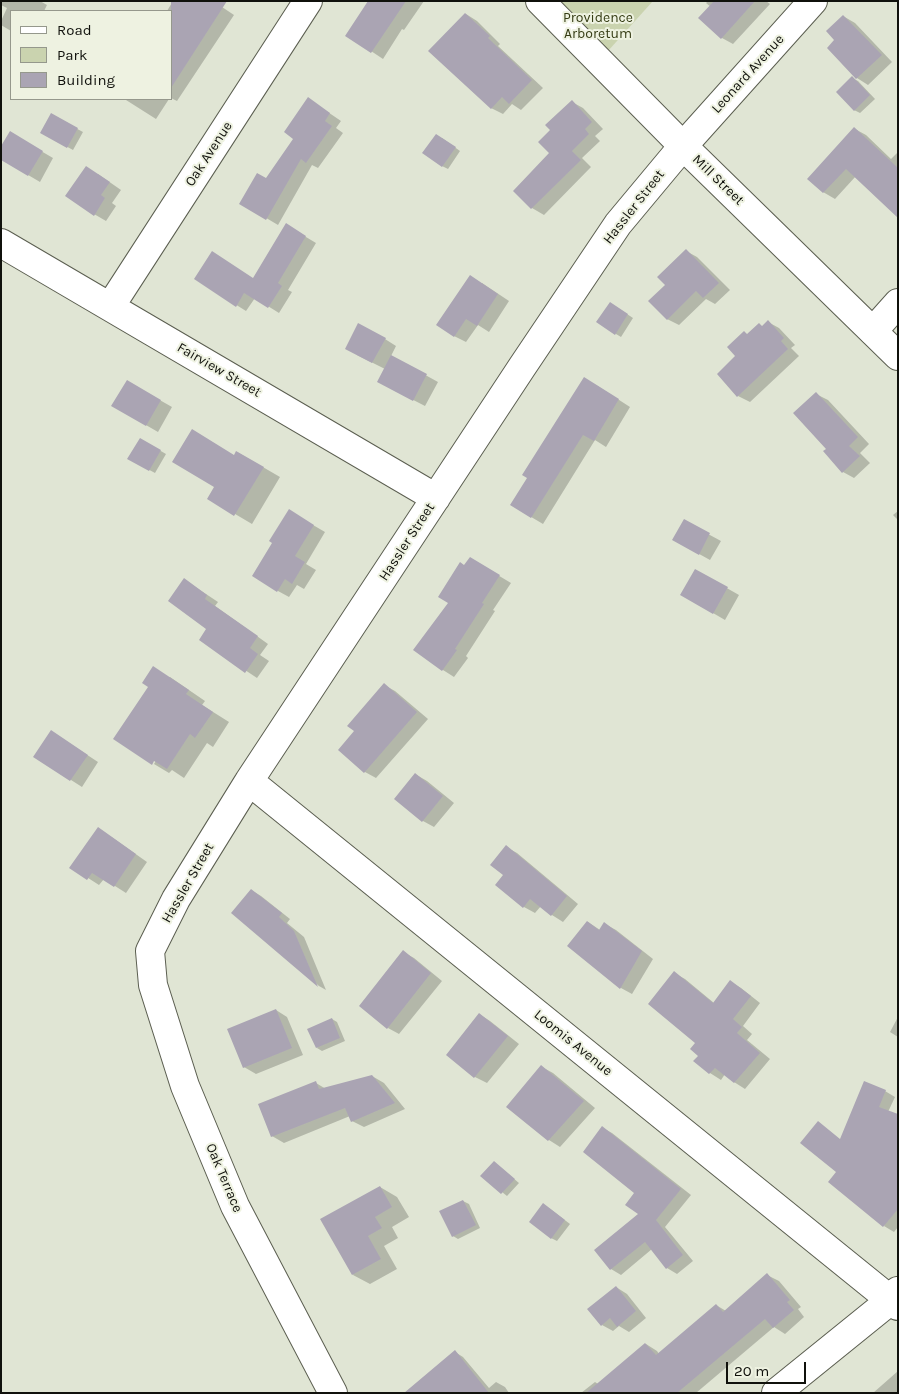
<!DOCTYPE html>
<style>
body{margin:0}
#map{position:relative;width:899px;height:1394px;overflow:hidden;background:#e0e5d4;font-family:Karla,sans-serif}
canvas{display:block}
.frame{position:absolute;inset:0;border:2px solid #10110c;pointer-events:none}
.legend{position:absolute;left:10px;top:10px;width:162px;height:90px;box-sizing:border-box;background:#eef2e1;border:1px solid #95988c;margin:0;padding:6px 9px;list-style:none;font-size:15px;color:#10110c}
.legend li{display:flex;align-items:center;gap:10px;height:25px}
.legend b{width:25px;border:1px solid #95988c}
.scale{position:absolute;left:726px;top:1362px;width:80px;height:22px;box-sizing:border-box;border:2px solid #10110c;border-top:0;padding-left:6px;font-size:15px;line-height:18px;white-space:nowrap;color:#10110c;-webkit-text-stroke:4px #eef2e1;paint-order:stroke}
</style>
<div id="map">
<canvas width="899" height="1394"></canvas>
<div class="frame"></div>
<ul class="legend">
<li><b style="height:6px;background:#fff"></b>Road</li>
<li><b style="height:14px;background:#cad3af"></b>Park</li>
<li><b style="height:14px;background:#aaa4b3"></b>Building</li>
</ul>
<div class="scale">20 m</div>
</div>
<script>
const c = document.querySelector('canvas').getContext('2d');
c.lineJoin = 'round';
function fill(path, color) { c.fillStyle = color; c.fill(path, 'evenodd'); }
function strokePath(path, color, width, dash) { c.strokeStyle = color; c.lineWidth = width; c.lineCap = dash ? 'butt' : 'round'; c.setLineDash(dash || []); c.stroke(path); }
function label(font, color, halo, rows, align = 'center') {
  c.font = font + ' Karla,sans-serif'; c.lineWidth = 4; c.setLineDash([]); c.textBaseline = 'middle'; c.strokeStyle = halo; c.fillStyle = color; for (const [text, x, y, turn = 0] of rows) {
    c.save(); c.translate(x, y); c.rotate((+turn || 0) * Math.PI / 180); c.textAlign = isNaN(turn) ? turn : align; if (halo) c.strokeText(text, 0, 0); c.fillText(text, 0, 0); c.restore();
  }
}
fill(new Path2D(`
 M540 1H653L599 61Z`), '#cad3af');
fill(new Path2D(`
 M1 1H40L47 5 44 11H11V31L1 25V21L7 8 1 5Z
 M173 1 222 7 234 15 177 101 171 98V11H167Z
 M369 1H424L404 30 402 29 383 59 347 35Z
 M708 1H766L770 4 733 44 722 38 700 18 711 7 706 3Z
 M466 14 477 21 500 44 498 46 543 88 521 110 512 104 503 114 491 108Z
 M843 16 855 23 892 62 868 85 857 78 836 40Z
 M852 78 858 81 875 99 860 113 854 110Z
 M127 99H169L156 119 126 100Z
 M572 102 583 108 603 129 595 136 600 141 582 158 591 167 544 215 532 208 514 191 551 153Z
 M319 106 341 121 336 128 343 133 318 168 312 165 278 225 241 203 266 180Z
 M51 115 83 132 73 150 42 133Z
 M855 129 866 135 891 159 898 152V215L856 176 835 199 823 192Z
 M10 133 53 158 40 182 1 159Z
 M442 138 460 151 448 169 442 166Z
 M98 174 121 190 112 203 116 206 106 221 94 214Z
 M286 225 316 243 288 290 292 292 279 313 255 298 246 311 195 279H254Z
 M686 251 697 257 730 290 715 304 706 299 679 325 667 319V285Z
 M482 283 509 301 489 332 478 325 466 342 454 336Z
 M615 306 633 318 621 337 616 334Z
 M768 322 779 328 795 345 791 348 799 356 750 402 738 396 748 335 763 327Z
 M385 339 396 346 391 356 438 382 425 406 390 388 385 369 357 355Z
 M128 382 172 407 158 432 113 406Z
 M596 385 630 407 606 447 595 440 543 524 511 505Z
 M816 394 828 400 869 444 860 453 870 463 854 478 843 472 827 449Z
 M140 439 166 454 155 473 129 459Z
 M237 452 280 477 252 524 208 498Z
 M289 511 325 532 306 564 316 570 304 589 297 585 289 597 278 591 274 543Z
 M898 511V520L893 515Z
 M684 521 721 541 710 560 674 540Z
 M481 565 511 583 493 610 495 611 466 656 468 658 454 677 443 670 415 650 450 602 465 567Z
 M695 570 739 595 725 620 682 595Z
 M185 580 218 602 215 606 268 644 260 655 269 661 257 678 200 640 208 629Z
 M170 677 205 701 202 705 229 722 213 747 207 743 184 778 172 770 169 773 154 764 159 756 150 687Z
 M384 685 395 691 428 719 376 778 365 772 356 731Z
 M63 739 98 762 82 787 35 757Z
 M415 774 427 781 454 803 434 827 423 821Z
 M110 836 147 862 126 893 104 879 99 885 71 867Z
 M506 847 517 853 578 904 563 922 552 915 541 906 535 913 524 907 505 875Z
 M251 890 261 896 290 919 287 923 304 937 326 990 319 986 233 913Z
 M588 922 600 930 605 924 616 930 653 959 632 994 621 988 569 946Z
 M403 952 414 958 442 981 399 1034 388 1028Z
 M674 973 685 979 714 1003 731 982 741 988 760 1003 743 1026 752 1034 747 1040 770 1059 745 1089 734 1082 725 1074 721 1080 710 1073 695 1061 700 1055 697 1043Z
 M276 1010 287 1017 303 1055 256 1074 244 1067Z
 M479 1014 490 1021 519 1044 487 1083 475 1077Z
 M898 1017V1037L890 1032Z
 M332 1019 337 1022 345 1041 322 1051 317 1048Z
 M542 1067 553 1073 595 1108 560 1147 549 1140 508 1107Z
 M372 1076 384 1083 405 1109 364 1127 352 1121 350 1116 284 1143 272 1136 316 1083 326 1089Z
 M885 1091 895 1097 888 1112 853 1140Z
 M603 1128 612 1133 691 1195 665 1227 693 1261 677 1274 667 1268 652 1249 621 1275 611 1269 596 1250 640 1214 636 1193Z
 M494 1162 519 1183 507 1196 482 1176Z
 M380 1187 397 1197 409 1217 392 1227 398 1238 384 1246 397 1269 370 1284 353 1275Z
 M898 1187V1227L894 1232 884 1226Z
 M463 1201 469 1204 480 1228 458 1239 453 1236Z
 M549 1208 570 1224 557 1241 551 1238Z
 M767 1275 779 1281 801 1307 798 1309 804 1317 785 1334 774 1327 696 1393H581L595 1382 598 1384 646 1344 657 1351 659 1354 716 1305 726 1311Z
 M616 1287 627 1294 646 1318 629 1332 619 1326 613 1331 602 1325Z
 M455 1352 463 1357 489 1388 496 1382 505 1387 509 1393H409Z
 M898 1371V1393H873Z`), '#0003');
fill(new Path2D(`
 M171 1H227L171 88Z
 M368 1H406L371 53 345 36Z
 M714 1H755L721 39 698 18Z
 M465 13 490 36 488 38 532 80 509 104 502 97 491 109 428 51Z
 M843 15 882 55 856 79 827 48 834 40 826 31Z
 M852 76 870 95 854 111 836 92Z
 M308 97 330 113 325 121 332 126 306 163 301 159 266 220 239 204 257 173 266 178 293 139 284 132Z
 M572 100 592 122 585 129 589 134 572 151 581 160 531 209 513 191 549 153 538 142 550 130 545 125Z
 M51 113 78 128 67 148 40 133Z
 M854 127 898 168V218L846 169 823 193 807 179Z
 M10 131 43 151 28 176 1 160V146Z
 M436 134 456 147 442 167 422 153Z
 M86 166 110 182 101 195 105 198 94 216 65 196Z
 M286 223 306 236 278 283 282 286 268 308 244 293 236 307 194 279 212 251 253 278Z
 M686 249 719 283 703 298 696 291 667 320 648 301 665 285 657 277Z
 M470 275 498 294 477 326 466 319 454 337 436 325Z
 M610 302 628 314 615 335 596 322Z
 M768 320 784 338 781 341 788 349 737 397 717 374 735 356 727 347 744 331 747 334 759 323 762 326Z
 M358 323 386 338 372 363 345 349Z
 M391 355 427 374 413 401 377 382Z
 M584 377 619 399 594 441 583 435 531 518 510 505 527 478 522 475Z
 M127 380 161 400 146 426 111 406Z
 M816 392 858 437 849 446 860 456 842 473 823 451 826 449 793 413Z
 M192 429 234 455 236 451 264 467 234 516 207 499 214 487 172 462Z
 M140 438 161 450 149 471 127 459Z
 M289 509 314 525 295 556 305 562 292 584 285 579 277 592 252 576 272 543 269 541Z
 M684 519 710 533 699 555 672 540Z
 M470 557 500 575 482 603 484 604 455 649 457 650 442 671 413 650 448 603 438 597 460 562 464 565Z
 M695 569 728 587 713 614 680 595Z
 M184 578 207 595 205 599 258 636 250 648 258 654 245 673 199 640 206 629 168 601Z
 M153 666 189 690 186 694 213 712 195 738 190 734 167 769 154 761 152 765 113 739 148 687 142 683Z
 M384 683 417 712 364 773 338 750 354 731 347 726Z
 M51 730 88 755 70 781 33 757Z
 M415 773 443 796 422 822 394 799Z
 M98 827 136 854 114 887 92 873 87 880 69 868Z
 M506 845 567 896 551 916 530 899 523 908 495 885 503 875 490 865Z
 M251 889 282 913 279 917 294 931 318 987 231 913Z
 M587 921 599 930 604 922 642 951 620 989 567 946Z
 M403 950 431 973 387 1029 359 1006Z
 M674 971 713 1003 730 980 751 996 733 1019 742 1027 737 1033 760 1053 734 1083 715 1068 709 1074 693 1061 698 1056 690 1049 695 1043 648 1004Z
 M276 1009 292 1048 243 1068 227 1029Z
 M479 1013 508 1036 474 1078 446 1055Z
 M332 1018 340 1038 316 1048 307 1029Z
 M541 1065 584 1101 548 1141 506 1107Z
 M372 1075 395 1103 351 1122 345 1108 271 1137 258 1104 316 1081 319 1089Z
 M864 1081 886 1090 879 1107 898 1114V1209L883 1227 828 1182 836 1172 800 1143 818 1121 840 1139Z
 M602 1126 681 1189 656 1220 683 1255 666 1269 645 1242 610 1270 594 1250 638 1214 625 1205 634 1193 583 1152Z
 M494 1161 515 1179 501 1194 480 1176Z
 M380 1186 392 1207 375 1217 382 1228 368 1236 381 1259 352 1275 320 1219Z
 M463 1200 476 1225 452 1237 439 1211Z
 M543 1203 565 1220 551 1239 529 1222Z
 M767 1273 790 1300 787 1302 794 1310 773 1328 765 1319 677 1393H586L645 1343 656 1355 716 1304 723 1312Z
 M616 1286 636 1311 617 1327 610 1318 601 1326 587 1309Z
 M455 1350 489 1393H404Z`), '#aaa4b3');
const minor = new Path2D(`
 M1 243 436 498
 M110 307 308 1
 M873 331 898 303
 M249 781 898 1306
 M333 1393 235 1206 185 1086 153 985 150 951 176 899 249 781 522 367 618 224 683 146 813 1
 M776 1393 891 1300 898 1291`);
const tertiary = new Path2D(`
 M540 1 683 146 898 356`);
strokePath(minor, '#5b5e50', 30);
strokePath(tertiary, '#5b5e50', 30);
strokePath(minor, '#fff', 28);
strokePath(tertiary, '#fff', 28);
label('14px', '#353c14', '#eef2e1', [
 ["Providence",598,18],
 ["Arboretum",598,34]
]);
label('14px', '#10110c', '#eef2e1', [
 ["Leonard Avenue",748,74,-48],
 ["Oak Avenue",209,154,-57],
 ["Mill Street",718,180,44],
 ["Hassler Street",634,207,-52],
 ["Fairview Street",219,370,30],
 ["Hassler Street",407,542,-57],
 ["Hassler Street",188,883,-60],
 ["Loomis Avenue",573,1043,39],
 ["Oak Terrace",224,1178,67]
]);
</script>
